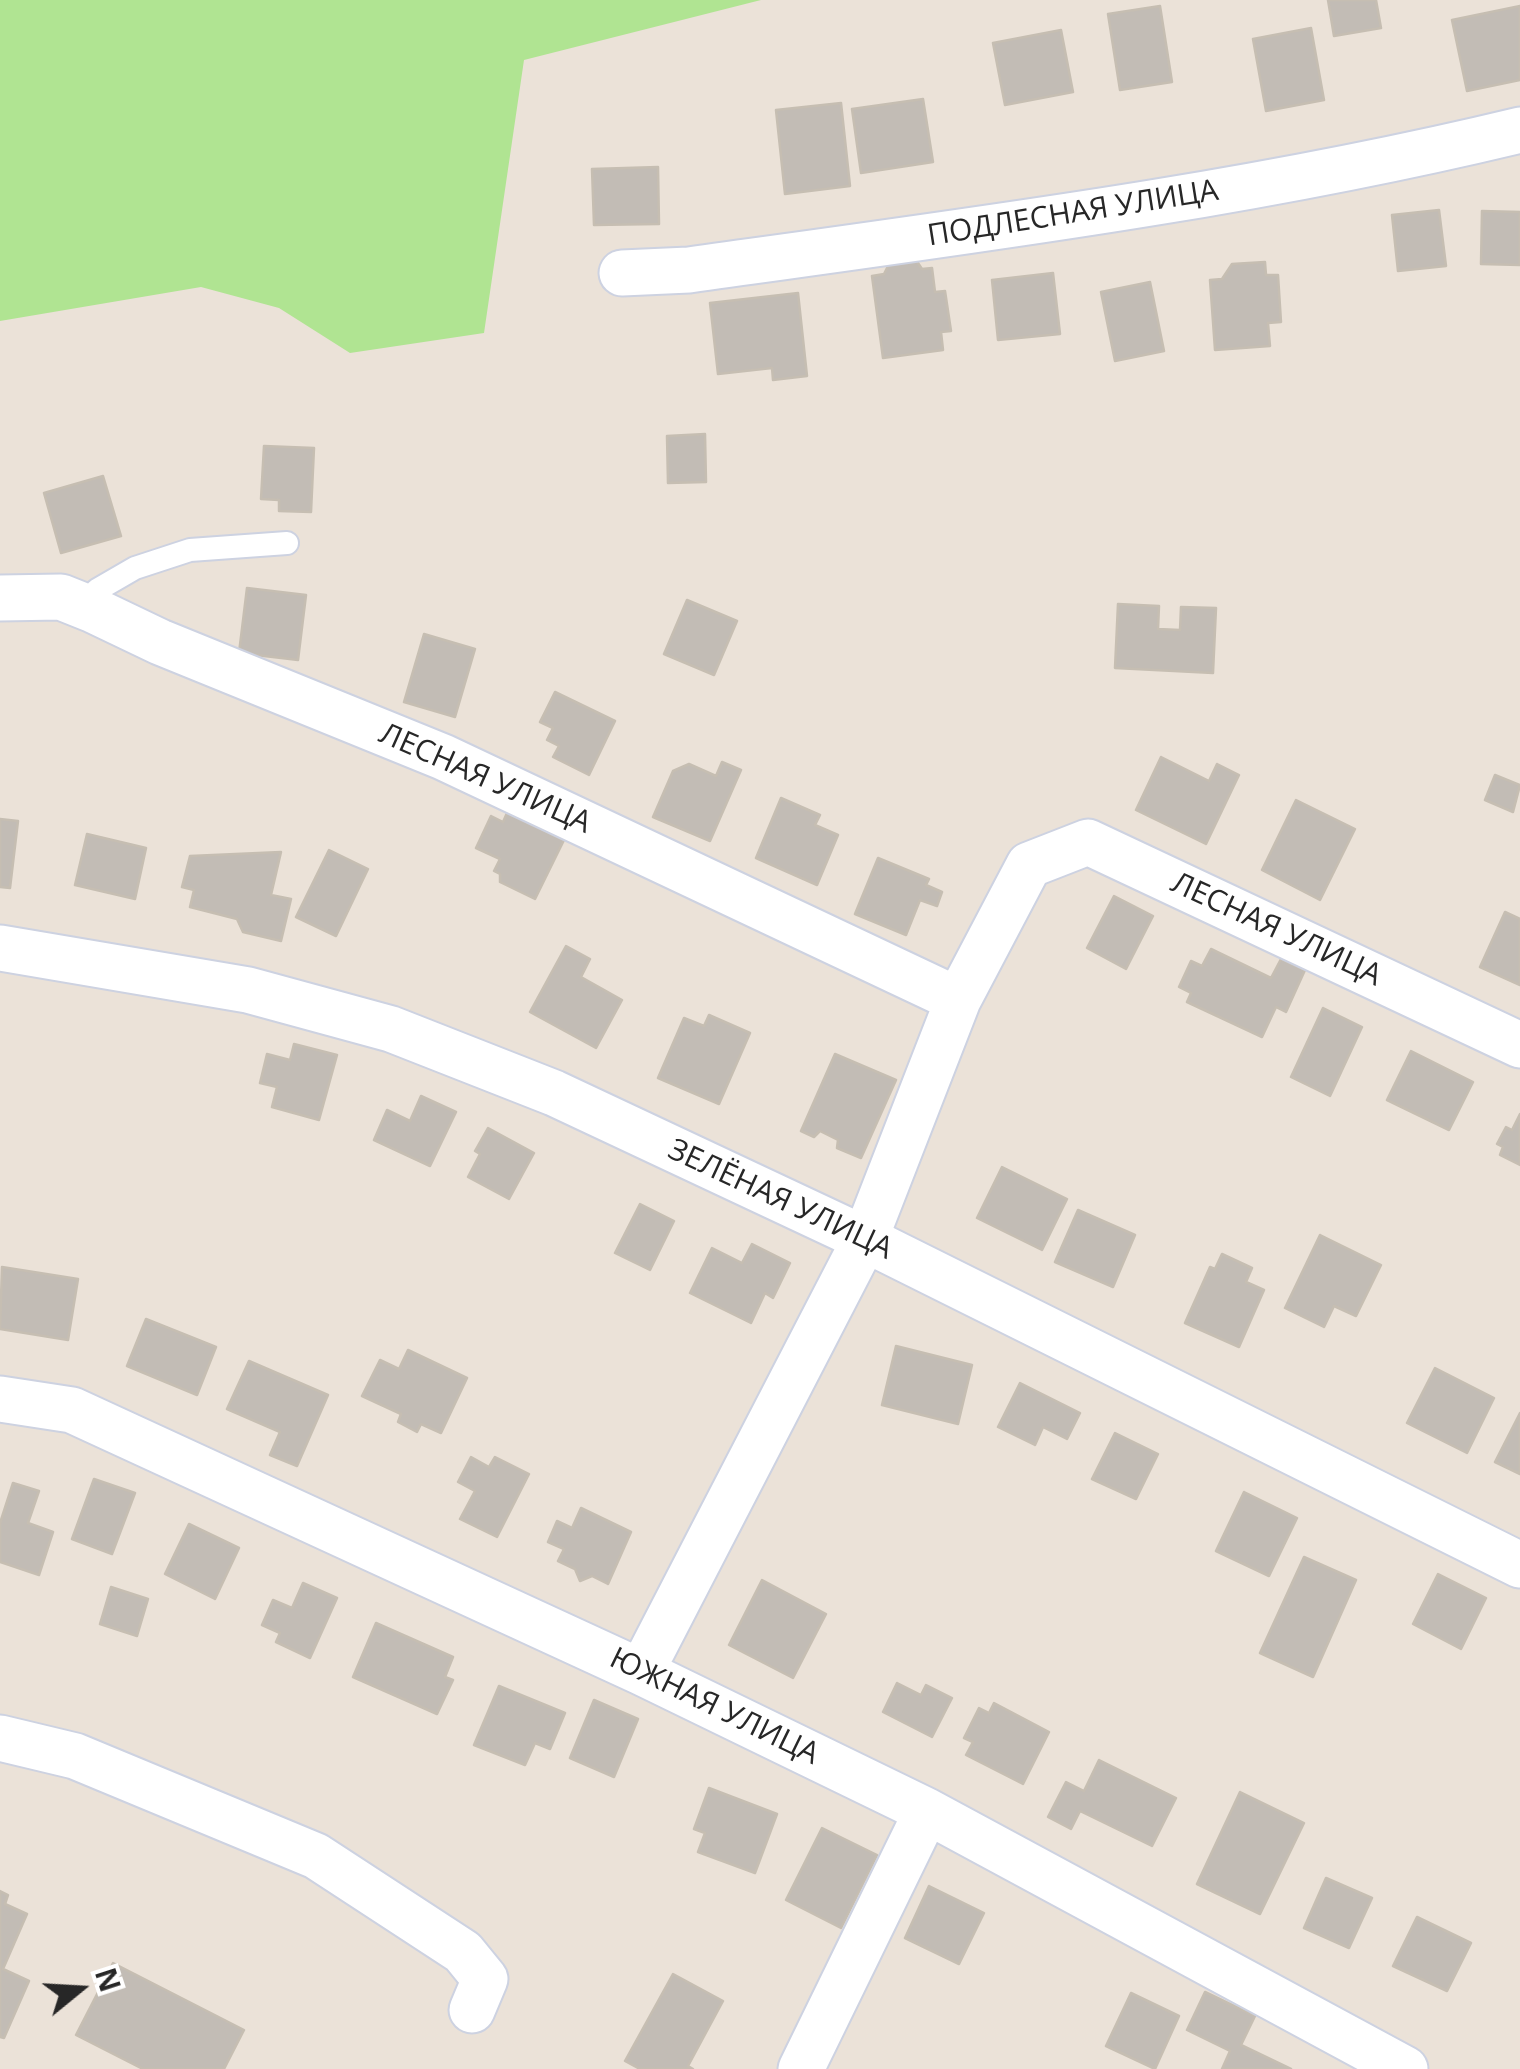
<!DOCTYPE html>
<meta charset="utf-8">
<style>
body{margin:0}
#map{position:relative;width:1520px;height:2069px;overflow:hidden;background:#ebe2d8;font-family:"Open Sans",sans-serif}
canvas{display:block}
.north{position:absolute;left:30px;top:1939px;width:100px;height:100px;-webkit-text-stroke:8px #fff;paint-order:stroke;rotate:72deg;font-size:28px;font-weight:700;line-height:40px;text-align:center;color:#272727}
.north::after{content:'';display:block;margin:auto;width:35px;height:45px;background:#272727;clip-path:polygon(50% 0,100% 100%,50% 72%,0 100%)}
</style>
<div id="map">
<canvas width="1520" height="2069"></canvas>
<div class="north">N</div>
</div>
<script>
const c = document.querySelector('canvas').getContext('2d');
c.lineJoin = 'round';
function fill(path, color) { c.fillStyle = color; c.fill(path, 'evenodd'); }
function strokePath(path, color, width, dash) { c.strokeStyle = color; c.lineWidth = width; c.lineCap = dash ? 'butt' : 'round'; c.setLineDash(dash || []); c.stroke(path); }
function label(font, color, halo, rows, align = 'center') {
  c.font = font + ' "Open Sans",sans-serif'; c.lineWidth = 8; c.setLineDash([]); c.textBaseline = 'middle'; c.strokeStyle = halo; c.fillStyle = color; for (const [text, x, y, turn = 0] of rows) {
    c.save(); c.translate(x, y); c.rotate((+turn || 0) * Math.PI / 180); c.textAlign = isNaN(turn) ? turn : align; if (halo) c.strokeText(text, 0, 0); c.fillText(text, 0, 0); c.restore();
  }
}
fill(new Path2D(`
 M0 0H761L524 60 484 333 350 353 279 308 201 287 0 321Z`), '#b0e492');
const building = new Path2D(`
 M1328 0H1376L1381 28 1334 36Z
 M1160 6 1172 82 1120 90 1108 14Z
 M1520 6V80L1467 91 1452 20Z
 M1311 28 1324 100 1266 111 1253 39Z
 M1061 30 1073 92 1005 105 993 43Z
 M923 99 933 162 861 173 852 109Z
 M841 103 850 186 785 194 776 110Z
 M658 167 659 224 594 225 592 169Z
 M1439 210 1446 266 1398 271 1392 215Z
 M1482 211 1520 212V265L1481 264Z
 M914 257 922 269 932 268 935 292 945 291 951 331 941 332 943 350 883 358 872 276 884 274 891 260Z
 M1265 262 1266 275H1278L1281 322 1268 323 1270 346 1215 350 1210 280 1222 279 1232 264Z
 M1053 273 1060 334 998 340 992 280Z
 M1150 282 1164 351 1115 361 1101 292Z
 M798 293 807 376 773 380 772 368 718 374 710 303Z
 M705 434 706 482 668 483 667 436Z
 M264 446 314 448 311 512 279 511V500L261 499Z
 M103 476 121 536 61 553 44 493Z
 M247 588 306 595 298 660 239 653Z
 M687 600 737 621 714 675 664 654Z
 M1118 604 1159 606 1158 629 1180 630 1181 607 1216 608 1213 673 1115 668Z
 M424 634 475 649 455 717 404 702Z
 M555 692 615 721 589 775 553 757 559 746 547 740 553 728 540 722Z
 M1161 757 1209 781 1217 764 1239 775 1206 844 1136 810Z
 M722 762 741 770 710 841 653 817 673 771 689 764 716 776Z
 M1495 775 1520 785 1513 812 1485 800Z
 M781 798 820 815 815 825 838 835 817 885 756 858Z
 M1296 800 1355 829 1320 900 1262 870Z
 M507 813 564 840 535 899 500 882V874L494 871 500 859 476 848 491 816 503 822Z
 M0 819 18 821 10 888 0 887Z
 M87 834 146 848 135 899 75 885Z
 M329 850 368 869 336 936 296 917Z
 M281 852 271 895 291 899 281 941 243 932 237 919 190 907 194 890 182 887 190 856Z
 M878 858 929 879 926 885 942 892 937 906 920 900 906 935 855 914Z
 M1114 896 1153 916 1126 969 1087 948Z
 M1505 912 1520 919V985L1480 967Z
 M566 946 590 959 581 977 622 1000 596 1048 530 1012Z
 M1211 949 1271 978 1281 959 1305 970 1286 1012 1276 1007 1262 1037 1187 1002 1191 993 1179 987 1191 961 1202 966Z
 M1323 1008 1362 1027 1330 1096 1291 1077Z
 M709 1015 750 1033 719 1104 658 1078 684 1018 704 1026Z
 M294 1044 337 1055 319 1120 272 1107 277 1087 260 1083 267 1054 290 1060Z
 M1411 1051 1473 1082 1449 1130 1387 1100Z
 M835 1054 896 1080 861 1158 837 1148 838 1140 820 1131 814 1137 801 1131Z
 M421 1096 456 1112 430 1166 374 1140 387 1110 410 1121Z
 M1520 1114V1165L1500 1155 1503 1147 1497 1144 1506 1127 1512 1130Z
 M488 1128 534 1153 509 1199 468 1177 480 1154 475 1151Z
 M1002 1167 1067 1199 1042 1250 977 1218Z
 M640 1204 674 1221 650 1270 615 1253Z
 M1078 1210 1135 1235 1113 1287 1055 1262Z
 M1320 1235 1381 1265 1356 1316 1334 1306 1324 1327 1285 1308Z
 M752 1244 790 1263 773 1298 765 1293 751 1323 690 1293 712 1248 742 1263Z
 M1222 1254 1252 1268 1246 1282 1264 1290 1239 1347 1185 1323 1210 1267 1215 1269Z
 M2 1267 78 1279 68 1340 0 1329Z
 M146 1319 216 1347 197 1395 127 1366Z
 M896 1346 972 1365 958 1424 882 1405Z
 M408 1350 467 1378 441 1433 421 1424 417 1432 398 1422 401 1414 362 1396 380 1360 399 1369Z
 M249 1361 328 1395 297 1466 270 1455 280 1432 227 1409Z
 M1435 1368 1494 1398 1467 1453 1407 1423Z
 M1020 1383 1080 1413 1067 1439 1043 1427 1035 1445 998 1427Z
 M1520 1413V1474L1495 1462Z
 M1115 1433 1158 1454 1136 1499 1092 1479Z
 M471 1457 489 1467 495 1457 529 1474 497 1537 460 1519 475 1491 458 1482Z
 M94 1479 135 1493 112 1554 72 1539Z
 M13 1483 39 1491 28 1523 53 1532 39 1575 0 1562V1523Z
 M1244 1492 1297 1518 1269 1576 1216 1551Z
 M581 1508 631 1532 608 1584 592 1576 580 1581 575 1569 558 1561 564 1549 548 1542 557 1521 572 1528Z
 M189 1524 239 1548 215 1599 165 1574Z
 M1304 1557 1356 1580 1313 1677 1260 1653Z
 M1438 1574 1486 1598 1461 1649 1413 1624Z
 M762 1580 826 1614 793 1678 729 1645Z
 M303 1583 337 1598 310 1658 276 1642 280 1633 262 1625 273 1600 292 1608Z
 M111 1587 148 1599 137 1636 100 1624Z
 M376 1623 453 1657 445 1677 453 1680 437 1714 353 1677Z
 M897 1683 921 1695 926 1685 952 1698 932 1737 883 1712Z
 M499 1686 565 1713 550 1749 535 1743 525 1765 474 1745Z
 M594 1700 638 1719 614 1777 570 1758Z
 M994 1703 1049 1732 1023 1784 966 1755 973 1742 964 1738 979 1708 989 1713Z
 M1099 1760 1176 1798 1152 1846 1080 1811 1071 1829 1048 1817 1066 1782 1084 1791Z
 M709 1788 777 1814 755 1873 698 1852 705 1833 694 1829Z
 M1240 1792 1304 1823 1260 1914 1197 1884Z
 M822 1828 877 1855 841 1928 786 1900Z
 M1326 1878 1372 1898 1349 1948 1304 1928Z
 M929 1886 984 1913 959 1964 905 1938Z
 M0 1891 8 1895 5 1904 27 1914 3 1969 29 1981 4 2038 0 2037Z
 M1417 1917 1471 1943 1447 1991 1393 1966Z
 M113 1963 244 2030 224 2069H143L76 2035Z
 M673 1974 723 2001 688 2066 693 2069H640L625 2061Z
 M1205 1992 1255 2016 1241 2045 1291 2069H1222L1230 2051 1187 2030Z
 M1131 1993 1179 2016 1155 2069 1106 2046Z`);
fill(building, '#c2bcb5');
strokePath(building, '#c6beb2', 2.5);
const lane = new Path2D(`
 M91 609 97 590 135 568 190 550 287 543`);
const street = new Path2D(`
 M622 273 689 270C968 231 1247 196 1520 130
 M0 598 61 597 91 609 160 642 443 757 958 1000
 M0 948 248 990 391 1029 554 1093 865 1239 1520 1565
 M0 1399 72 1410 641 1672 927 1811 1405 2069
 M641 1672 865 1239 958 1000 1029 865 1088 842 1520 1045
 M0 1738 75 1756 316 1856 463 1952 485 1979 472 2010
 M801 2069 927 1811`);
strokePath(lane, '#cdd2e1', 26);
strokePath(street, '#cdd2e1', 49);
strokePath(lane, '#fff', 22);
strokePath(street, '#fff', 45);
label('30px', '#272727', '#fff', [
 ["ПОДЛЕСНАЯ УЛИЦА",1073,214,-9],
 ["ЛЕСНАЯ УЛИЦА",485,779,24],
 ["ЛЕСНАЯ УЛИЦА",1276,930,25],
 ["ЗЕЛЁНАЯ УЛИЦА",780,1200,25],
 ["ЮЖНАЯ УЛИЦА",714,1707,26]
]);
</script>
